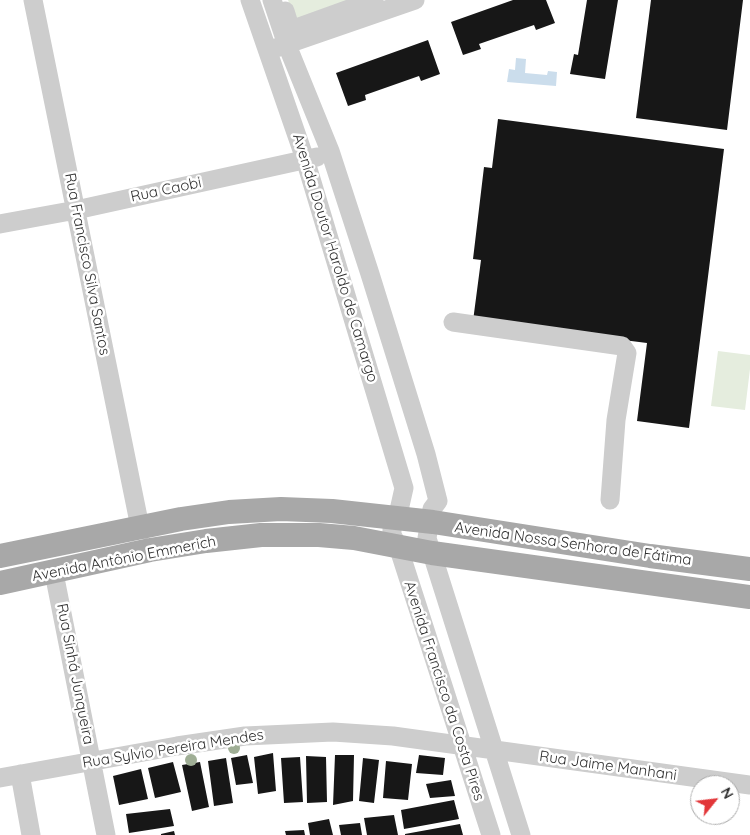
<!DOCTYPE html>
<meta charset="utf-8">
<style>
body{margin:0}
#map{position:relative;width:750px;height:835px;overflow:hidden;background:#fff;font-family:Quicksand,sans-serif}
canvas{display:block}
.north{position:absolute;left:690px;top:775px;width:50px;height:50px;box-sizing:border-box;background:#fff;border:1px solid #acacac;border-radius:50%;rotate:61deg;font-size:14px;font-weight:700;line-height:20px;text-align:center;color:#303030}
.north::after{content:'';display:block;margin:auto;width:18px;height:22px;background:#e23639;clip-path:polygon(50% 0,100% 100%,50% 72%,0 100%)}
</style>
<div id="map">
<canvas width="750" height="835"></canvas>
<div class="north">N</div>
</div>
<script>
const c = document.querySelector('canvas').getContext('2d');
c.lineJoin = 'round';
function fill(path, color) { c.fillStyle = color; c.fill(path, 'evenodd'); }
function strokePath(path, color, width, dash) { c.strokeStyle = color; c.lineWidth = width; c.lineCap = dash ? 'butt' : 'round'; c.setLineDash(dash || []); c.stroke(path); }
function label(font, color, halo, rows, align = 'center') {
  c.font = font + ' Quicksand,sans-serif'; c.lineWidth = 5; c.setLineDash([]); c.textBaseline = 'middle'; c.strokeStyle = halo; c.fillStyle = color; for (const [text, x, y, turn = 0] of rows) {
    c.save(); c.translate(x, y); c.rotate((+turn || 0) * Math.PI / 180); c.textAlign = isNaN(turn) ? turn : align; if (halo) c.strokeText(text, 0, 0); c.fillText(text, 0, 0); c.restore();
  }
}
fill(new Path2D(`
 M288 0H359L296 23Z
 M718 351 750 355V369L745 410 711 406Z`), '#e5edde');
fill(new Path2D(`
 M516 58 526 59 525 73 547 75 548 71 557 72 556 86 507 82 509 69 515 70Z`), '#cbddec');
fill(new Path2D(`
 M513 0H546L555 23 536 30 534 25 479 44 481 49 463 55 451 22Z
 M587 0H618L605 79 570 74 574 54 578 55Z
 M651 0H743L727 130 636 118Z
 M428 40 440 74 421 81 419 76 365 95 366 100 348 106 336 73Z
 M498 119 724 149 689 428 637 421 647 343 473 321 481 260 473 259 484 167 492 168Z
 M273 753 276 791 258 794 254 757Z
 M247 755 253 783 236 785 231 758Z
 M335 755H354L353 801 333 805Z
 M419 755 445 758 443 775 416 773Z
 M306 756 326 757 327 802 307 803Z
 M300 757 303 802 284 803 281 758Z
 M226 758 233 803 214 806 208 761Z
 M363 758 379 760 374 803 359 801Z
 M386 761 412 764 408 800 383 798Z
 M173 762 181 792 155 798 148 768Z
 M200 762 209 807 192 811 182 765Z
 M141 769 148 799 119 805 113 776Z
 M451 780 455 796 430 798 426 784Z
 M454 800 459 819 404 829 401 810Z
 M170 809 174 826 129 833 126 814Z
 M394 815 398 835H367L364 818Z
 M329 819 333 835H310L308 823Z
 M360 823 362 835H341L339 825Z
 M460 824 463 835H405V834Z
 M304 830 305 835H286L285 831Z
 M174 831 175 835H161V834Z`), '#171717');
strokePath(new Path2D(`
 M33 0 140 527
 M250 0 305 159 404 488 397 519 392 528V535L398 546 491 835
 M272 0 287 45 330 151 370 274 426 454 438 501 432 509 427 538 521 835
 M285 11 291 30 374 0
 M276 48 415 0
 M0 224 76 210 317 157
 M453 322 622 346 627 353 616 420 610 500
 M54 573 106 835
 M20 774 31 835
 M0 778 177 746 245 736 333 732 393 736 750 785`), '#cdcdcd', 19);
strokePath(new Path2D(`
 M0 556 181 519 229 512 281 509 332 511 433 522 650 556 750 569
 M0 583 150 550 206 541 261 535H319L354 538 432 553 750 597`), '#a8a8a8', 24);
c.fillStyle = '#9fae95';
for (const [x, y] of [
 [234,748],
 [191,760]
]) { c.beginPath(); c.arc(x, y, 6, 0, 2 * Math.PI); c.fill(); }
label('15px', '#303030', '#fff', [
 ["Rua Caobi",166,190,-12],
 ["Avenida Doutor Haroldo de Camargo",335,258,73],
 ["Rua Francisco Silva Santos",87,264,79],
 ["Avenida Nossa Senhora de Fátima",573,544,8],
 ["Avenida Antônio Emmerich",124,559,-11],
 ["Rua Sinhá Junqueira",75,674,79],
 ["Avenida Francisco da Costa Pires",444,691,72],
 ["Rua Sylvio Pereira Mendes",173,749,-9],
 ["Rua Jaime Manhani",608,766,8]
]);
</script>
